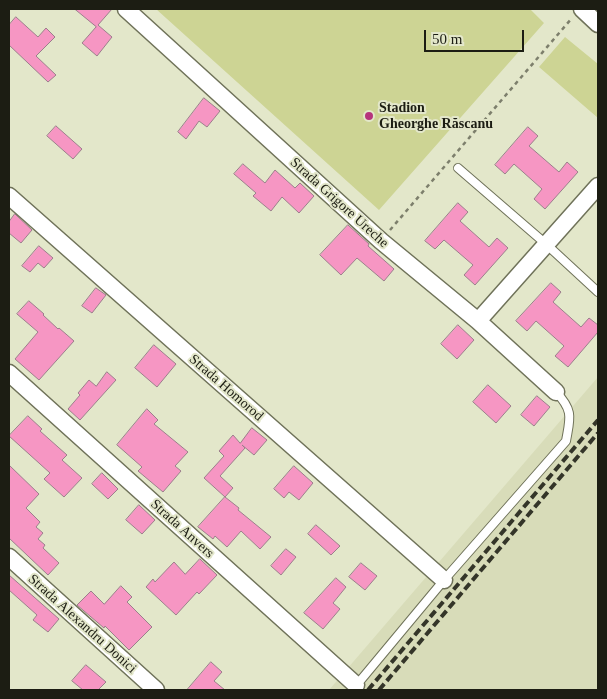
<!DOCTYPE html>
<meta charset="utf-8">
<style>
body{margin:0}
#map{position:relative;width:607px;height:699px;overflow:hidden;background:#e3e7ca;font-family:"Times New Roman",serif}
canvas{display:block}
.frame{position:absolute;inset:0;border:10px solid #1c1d13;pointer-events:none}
.scale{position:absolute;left:424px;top:30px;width:100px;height:22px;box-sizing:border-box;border:2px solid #1c1d13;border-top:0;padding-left:6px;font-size:15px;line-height:18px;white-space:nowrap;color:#1c1d13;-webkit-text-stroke:4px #e3e7ca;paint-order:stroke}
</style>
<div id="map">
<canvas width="607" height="699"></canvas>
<div class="frame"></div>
<div class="scale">50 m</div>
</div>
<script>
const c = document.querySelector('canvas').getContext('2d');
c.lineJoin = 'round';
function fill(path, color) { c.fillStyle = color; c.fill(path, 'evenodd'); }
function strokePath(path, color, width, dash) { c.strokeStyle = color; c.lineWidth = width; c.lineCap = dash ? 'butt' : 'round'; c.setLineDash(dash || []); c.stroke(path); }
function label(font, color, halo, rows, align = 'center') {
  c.font = font + ' "Times New Roman",serif'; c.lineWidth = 4; c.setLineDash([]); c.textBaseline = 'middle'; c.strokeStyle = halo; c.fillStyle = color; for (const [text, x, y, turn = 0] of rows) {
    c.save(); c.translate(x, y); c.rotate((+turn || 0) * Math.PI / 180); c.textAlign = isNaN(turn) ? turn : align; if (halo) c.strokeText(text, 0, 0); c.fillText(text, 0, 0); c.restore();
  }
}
fill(new Path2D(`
 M598 377V690H329Z`), '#d8dcb9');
fill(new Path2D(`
 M156 9H530L544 23 379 210Z
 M565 37 598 64V118L539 67Z`), '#cdd494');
const building = new Path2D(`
 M75 9H112L98 25 112 37 97 56 82 43 96 27Z
 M16 17 38 37 46 28 55 37 36 56 56 75 48 82 9 45V25Z
 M204 98 220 111 207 127 199 121 186 139 178 132Z
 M56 126 82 149 73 159 47 136Z
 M528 127 538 136 529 146 559 172 567 162 578 172 545 209 534 199 542 189 514 164 505 174 495 165Z
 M243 164 265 183 275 170 295 188 300 183 314 196 299 213 282 197 271 211 253 196 256 193 234 174Z
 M458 203 468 212 460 221 489 247 497 238 508 248 475 285 464 275 473 265 444 240 435 249 425 241Z
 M15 214 32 230 21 243 9 233V222Z
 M348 225 369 244 368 246 394 269 384 281 357 258 341 275 320 255Z
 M39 246 53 258 44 268 38 263 30 272 22 266Z
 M551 283 561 292 553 302 581 327 589 318 598 325V332L568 367 555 356 564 346 536 321 527 331 516 321Z
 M96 288 106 295 92 313 82 306Z
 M29 301 44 314 43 315 58 329 59 328 74 341 39 380 15 359 38 332 17 314Z
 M458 325 474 340 457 359 441 344Z
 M154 345 176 364 157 387 135 368Z
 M107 372 116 380 80 420 68 409 80 395 78 393 89 380 96 386Z
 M488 385 511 406 496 423 473 402Z
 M537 396 550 407 534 426 521 415Z
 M147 409 158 420 154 424 188 452 175 466 181 471 163 492 138 471 142 467 117 445Z
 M28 416 42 429 40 431 67 455 62 460 82 478 64 497 44 479 50 473 9 436Z
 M252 428 267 440 254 455 242 445 245 448 220 476 233 488 225 497 204 478 224 456 219 451 233 435 240 443Z
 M9 465 39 494 26 508 40 522 36 527 43 533 38 539 45 545 43 548 59 563 48 575 9 538Z
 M294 466 313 483 299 500 289 492 284 498 274 489Z
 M102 473 118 489 108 499 92 484Z
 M225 497 239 508 238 510 271 537 260 549 241 531 227 547 215 536 213 539 198 527Z
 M139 505 155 520 142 534 126 520Z
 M316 525 340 546 331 555 308 534Z
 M286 549 296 557 281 575 271 566Z
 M200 559 217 575 199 594 197 592 176 615 146 587 153 579 155 582 174 562 185 574Z
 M361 563 377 576 365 590 349 577Z
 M9 575 59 619 48 632 33 620 37 615 9 590Z
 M336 578 346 587 333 603 340 609 323 629 304 613Z
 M121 586 132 597 127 602 152 627 129 650 105 626 104 628 77 605 91 591 104 604Z
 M211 662 222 672 214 681 225 690H187Z
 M86 665 106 682 98 690H83L72 681Z`);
fill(building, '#f696c3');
strokePath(building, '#9b7f8b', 1);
const lane = new Path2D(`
 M458 168 546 244 598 292
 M355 687 444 580 566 441C570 418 574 411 556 392`);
const street = new Path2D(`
 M126 9 381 241 478 321 556 392
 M582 9 598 24
 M9 196 444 580
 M478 321 598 186
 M9 373 356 685
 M9 557 156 690`);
strokePath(lane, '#6f7259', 10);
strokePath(street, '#6f7259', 19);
strokePath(new Path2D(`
 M390 230 572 18`), '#7d7f6c', 2.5, [4, 4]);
strokePath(lane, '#fff', 8);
strokePath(street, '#fff', 16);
strokePath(new Path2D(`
 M368 690 598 420
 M379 690 598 433`), '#343529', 4, [8, 4]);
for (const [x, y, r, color] of [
 [369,116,5,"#b6347c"]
]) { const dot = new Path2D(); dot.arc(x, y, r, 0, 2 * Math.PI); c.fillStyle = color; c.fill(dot); strokePath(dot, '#e3e7ca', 2); }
label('bold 14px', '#1c1d13', '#e3e7ca', [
 ["Stadion",379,108],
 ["Gheorghe Răscanu",379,124]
], 'left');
label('14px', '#1c1d13', '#e3e7ca', [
 ["Strada Grigore Ureche",339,203,42],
 ["Strada Homorod",226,388,41],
 ["Strada Anvers",182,529,42],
 ["Strada Alexandru Donici",82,624,42]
]);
</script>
